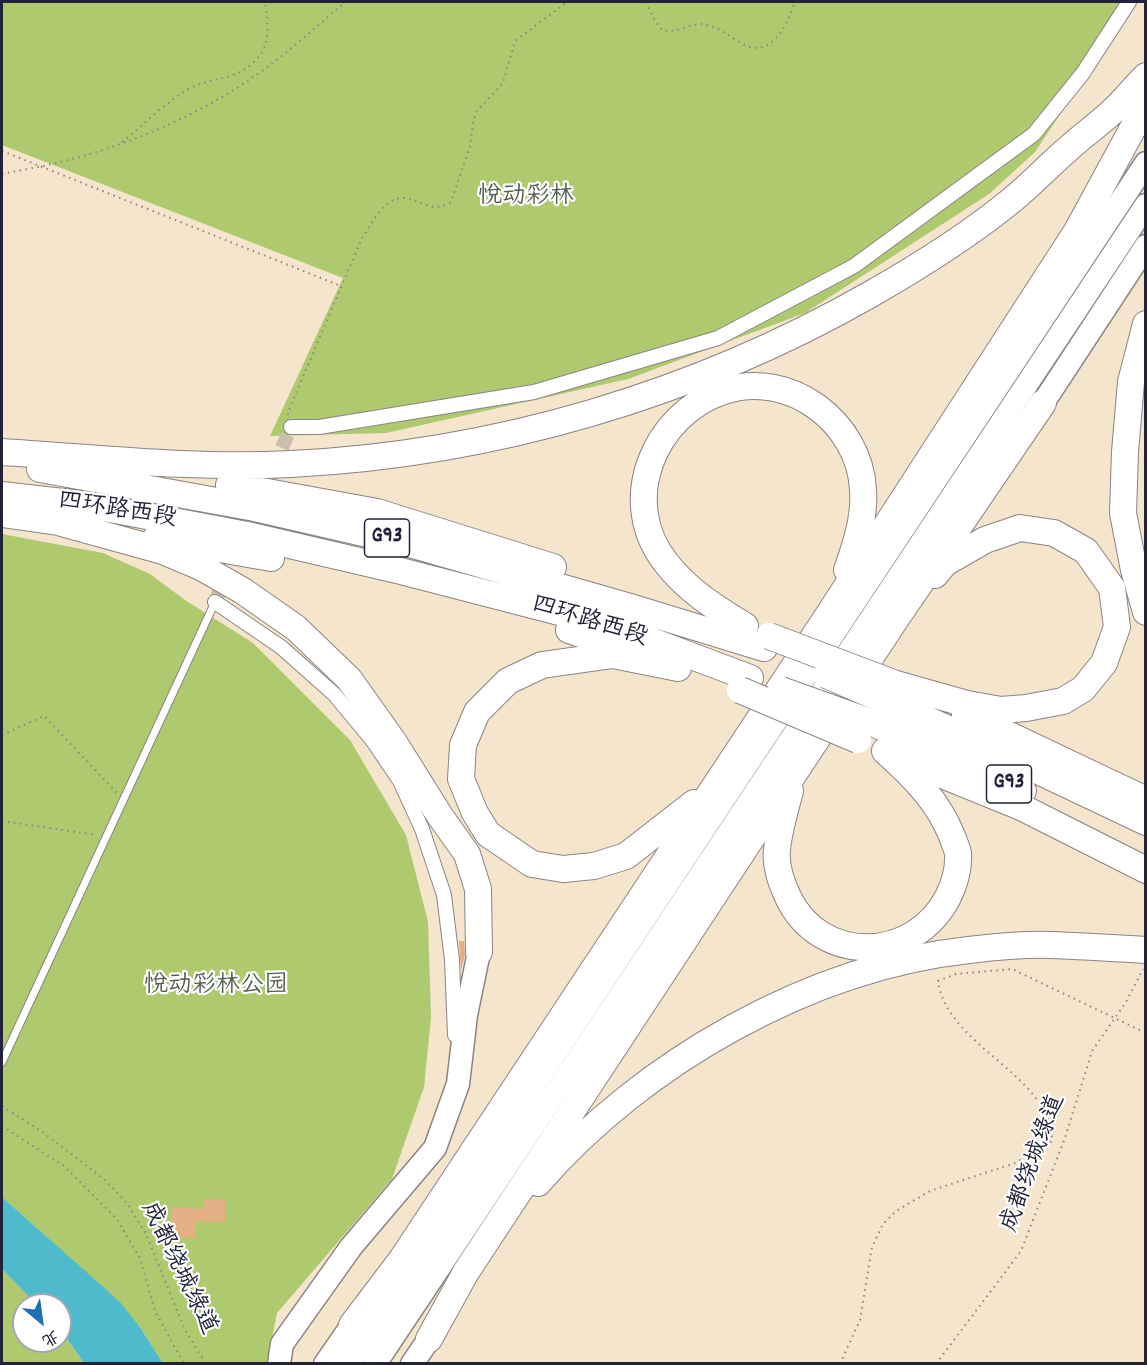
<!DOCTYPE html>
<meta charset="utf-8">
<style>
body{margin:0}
#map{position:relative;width:1147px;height:1365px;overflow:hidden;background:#f4e5cc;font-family:Dekko,"LXGW WenKai TC",sans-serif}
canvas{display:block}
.frame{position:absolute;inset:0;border:3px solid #22223b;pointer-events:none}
.north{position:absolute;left:12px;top:1293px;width:60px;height:60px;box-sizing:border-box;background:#fff;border:2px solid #a7a7b1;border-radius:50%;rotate:151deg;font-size:16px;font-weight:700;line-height:24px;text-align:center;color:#22223b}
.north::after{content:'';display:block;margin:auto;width:21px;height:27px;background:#1f6fb2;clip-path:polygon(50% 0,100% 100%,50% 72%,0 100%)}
</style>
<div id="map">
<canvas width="1147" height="1365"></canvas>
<div class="frame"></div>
<div class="north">北</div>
</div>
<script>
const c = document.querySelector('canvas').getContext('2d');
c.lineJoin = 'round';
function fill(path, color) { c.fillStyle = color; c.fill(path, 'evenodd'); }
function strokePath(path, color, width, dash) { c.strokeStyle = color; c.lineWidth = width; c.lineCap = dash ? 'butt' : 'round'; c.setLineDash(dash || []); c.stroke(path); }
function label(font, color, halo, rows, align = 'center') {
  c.font = font + ' Dekko,"LXGW WenKai TC",sans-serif'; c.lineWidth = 4.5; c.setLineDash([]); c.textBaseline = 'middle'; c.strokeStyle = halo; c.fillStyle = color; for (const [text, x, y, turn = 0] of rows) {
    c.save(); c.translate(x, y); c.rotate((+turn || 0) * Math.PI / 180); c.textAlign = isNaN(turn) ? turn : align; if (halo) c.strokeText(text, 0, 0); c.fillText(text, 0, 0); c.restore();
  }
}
fill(new Path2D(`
 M2 2H1135L1035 152 989 194 805 313 628 379 386 433 270 436 343 278 2 145Z
 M2 534 103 553 150 574 185 600 253 643 350 740 406 835 428 922 431 1018 424 1087 392 1179 277 1313 267 1363H163L139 1326 48 1238 2 1197Z
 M2 1269 37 1305H24V1341H60V1329L84 1363H2Z`), '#afc96f');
fill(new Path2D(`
 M2 1197 120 1302 139 1326 163 1363H84L60 1329V1305H37L2 1269Z`), '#4fbacb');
fill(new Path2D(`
 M459 941H464L465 955 461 970Z
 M204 1199 226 1200 225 1222 196 1221 195 1238 170 1236 172 1207 203 1209Z`), '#e4af84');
strokePath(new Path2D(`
 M215 602 291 427`), '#cabeaf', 14, [14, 7]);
const service = new Path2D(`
 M2 1062 215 602`);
const minor = new Path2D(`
 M291 427H319L534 392 718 338 854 266 1034 134 1083 73 1129 2
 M215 602 281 647 334 694 373 741 400 781 422 829 444 895 452 960 455 1035`);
const primary = new Path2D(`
 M1043 403 1146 246
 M279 1364 282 1344 351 1247 435 1148 458 1084 466 1015 479 952
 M325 1364 352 1325
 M349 1364 1146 163
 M375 1364 1146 205
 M412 1364 429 1339`);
const motorway = new Path2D(`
 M1146 324 1131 382 1125 452 1123 513 1134 570 1146 612
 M2 452C97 458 195 469 291 464 494 454 694 395 871 294 920 266 968 236 1012 200 1032 184 1049 165 1068 149 1083 135 1101 123 1116 108 1126 98 1136 86 1146 76
 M40 469 255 508 403 542 630 607 764 648
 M229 485 377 512 553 567
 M2 495 89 505 247 535 393 569 609 625 750 678
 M2 514 58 522 163 551 201 567 243 591 296 628 349 679 393 741 440 816 467 854 478 889 479 952
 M156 538 271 558
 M745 626C716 608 688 591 667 564 617 503 653 414 724 391 790 369 860 423 863 490 865 517 856 545 847 570
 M569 630 642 655
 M678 668 613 655 542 665 508 681 477 712 463 745 461 779 475 813 488 834 532 864 563 869 594 866 626 856 694 803
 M896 684 967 704 1001 710 1026 708 1063 701 1083 689 1104 663 1117 627 1112 588 1086 551 1054 533 1020 528 985 540 945 563 935 575
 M884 700 975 741 1146 822
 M965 714 1146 800
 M870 722 983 771 1023 791
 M898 757 1021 807 1146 870
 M790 791C785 810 779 830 777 849 775 866 781 882 788 897 820 965 914 963 948 897 955 883 959 869 958 853 957 848 954 842 952 836 938 801 913 776 885 751
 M538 1183C642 1063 810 967 969 950 995 947 1024 944 1050 945 1082 946 1114 948 1146 950
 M352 1325 402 1259 831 611 1077 231 1146 104
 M429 1339 466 1272 895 620 1043 403`);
strokePath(service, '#8b8484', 9);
strokePath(minor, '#8b8484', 16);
strokePath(primary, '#8b8484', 25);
strokePath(motorway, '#8b8484', 28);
strokePath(new Path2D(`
 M646 2 655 21 662 30C678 34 686 24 701 24 710 24 720 30 727 34 733 38 740 43 747 46 774 56 788 22 795 2
 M122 142C144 125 163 104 187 90 201 82 215 80 230 76 245 72 262 58 266 43 269 30 267 14 265 2
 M2 151 341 286
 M2 174C21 170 41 167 60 162 127 146 200 115 256 75 288 53 316 27 345 2
 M288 415V412L362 238C370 226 381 204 396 199 416 193 429 217 451 202L470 146 473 123 476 112 503 83 515 41 567 2
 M2 735 44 716 117 793
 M2 821 97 835
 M2 1106 44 1133 105 1180 127 1203 146 1234 185 1330 206 1364
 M2 1126 64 1166 116 1218 140 1258 155 1311 184 1364
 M840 1364 860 1320 872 1247 883 1224 896 1211 930 1191 1015 1163 1052 1141C1051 1074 947 1047 938 981L956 974 1012 969 1146 1033
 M936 1364 1021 1251 1065 1138 1092 1051 1126 1002 1143 969`), '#8b8484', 2, [1.5, 4.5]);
strokePath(service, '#fff', 7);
strokePath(minor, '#fff', 14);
strokePath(primary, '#fff', 22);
strokePath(motorway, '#fff', 26);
const motorwayBridge = new Path2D(`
 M769 636 896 684
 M826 675 884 700
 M740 690 858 740
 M781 690 870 722`);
strokePath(motorwayBridge, '#8b8484', 28, []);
strokePath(motorwayBridge, '#fff', 26);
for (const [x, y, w] of [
 [387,538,45],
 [1009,784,45]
]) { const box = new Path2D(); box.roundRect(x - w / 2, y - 19, w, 38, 4.5); c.fillStyle = '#fff'; c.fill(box); strokePath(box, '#22223b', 1.5); }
label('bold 22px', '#22223b', null, [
 ["G93",387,538],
 ["G93",1009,784]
]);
label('24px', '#535c4d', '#fff', [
 ["悦动彩林",526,199],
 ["悦动彩林公园",216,988]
]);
label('24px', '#22223b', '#fff', [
 ["四环路西段",117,512,9],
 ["四环路西段",589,623,17],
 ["成都绕城绿道",1035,1164,-70],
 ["成都绕城绿道",177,1269,64]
]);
</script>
